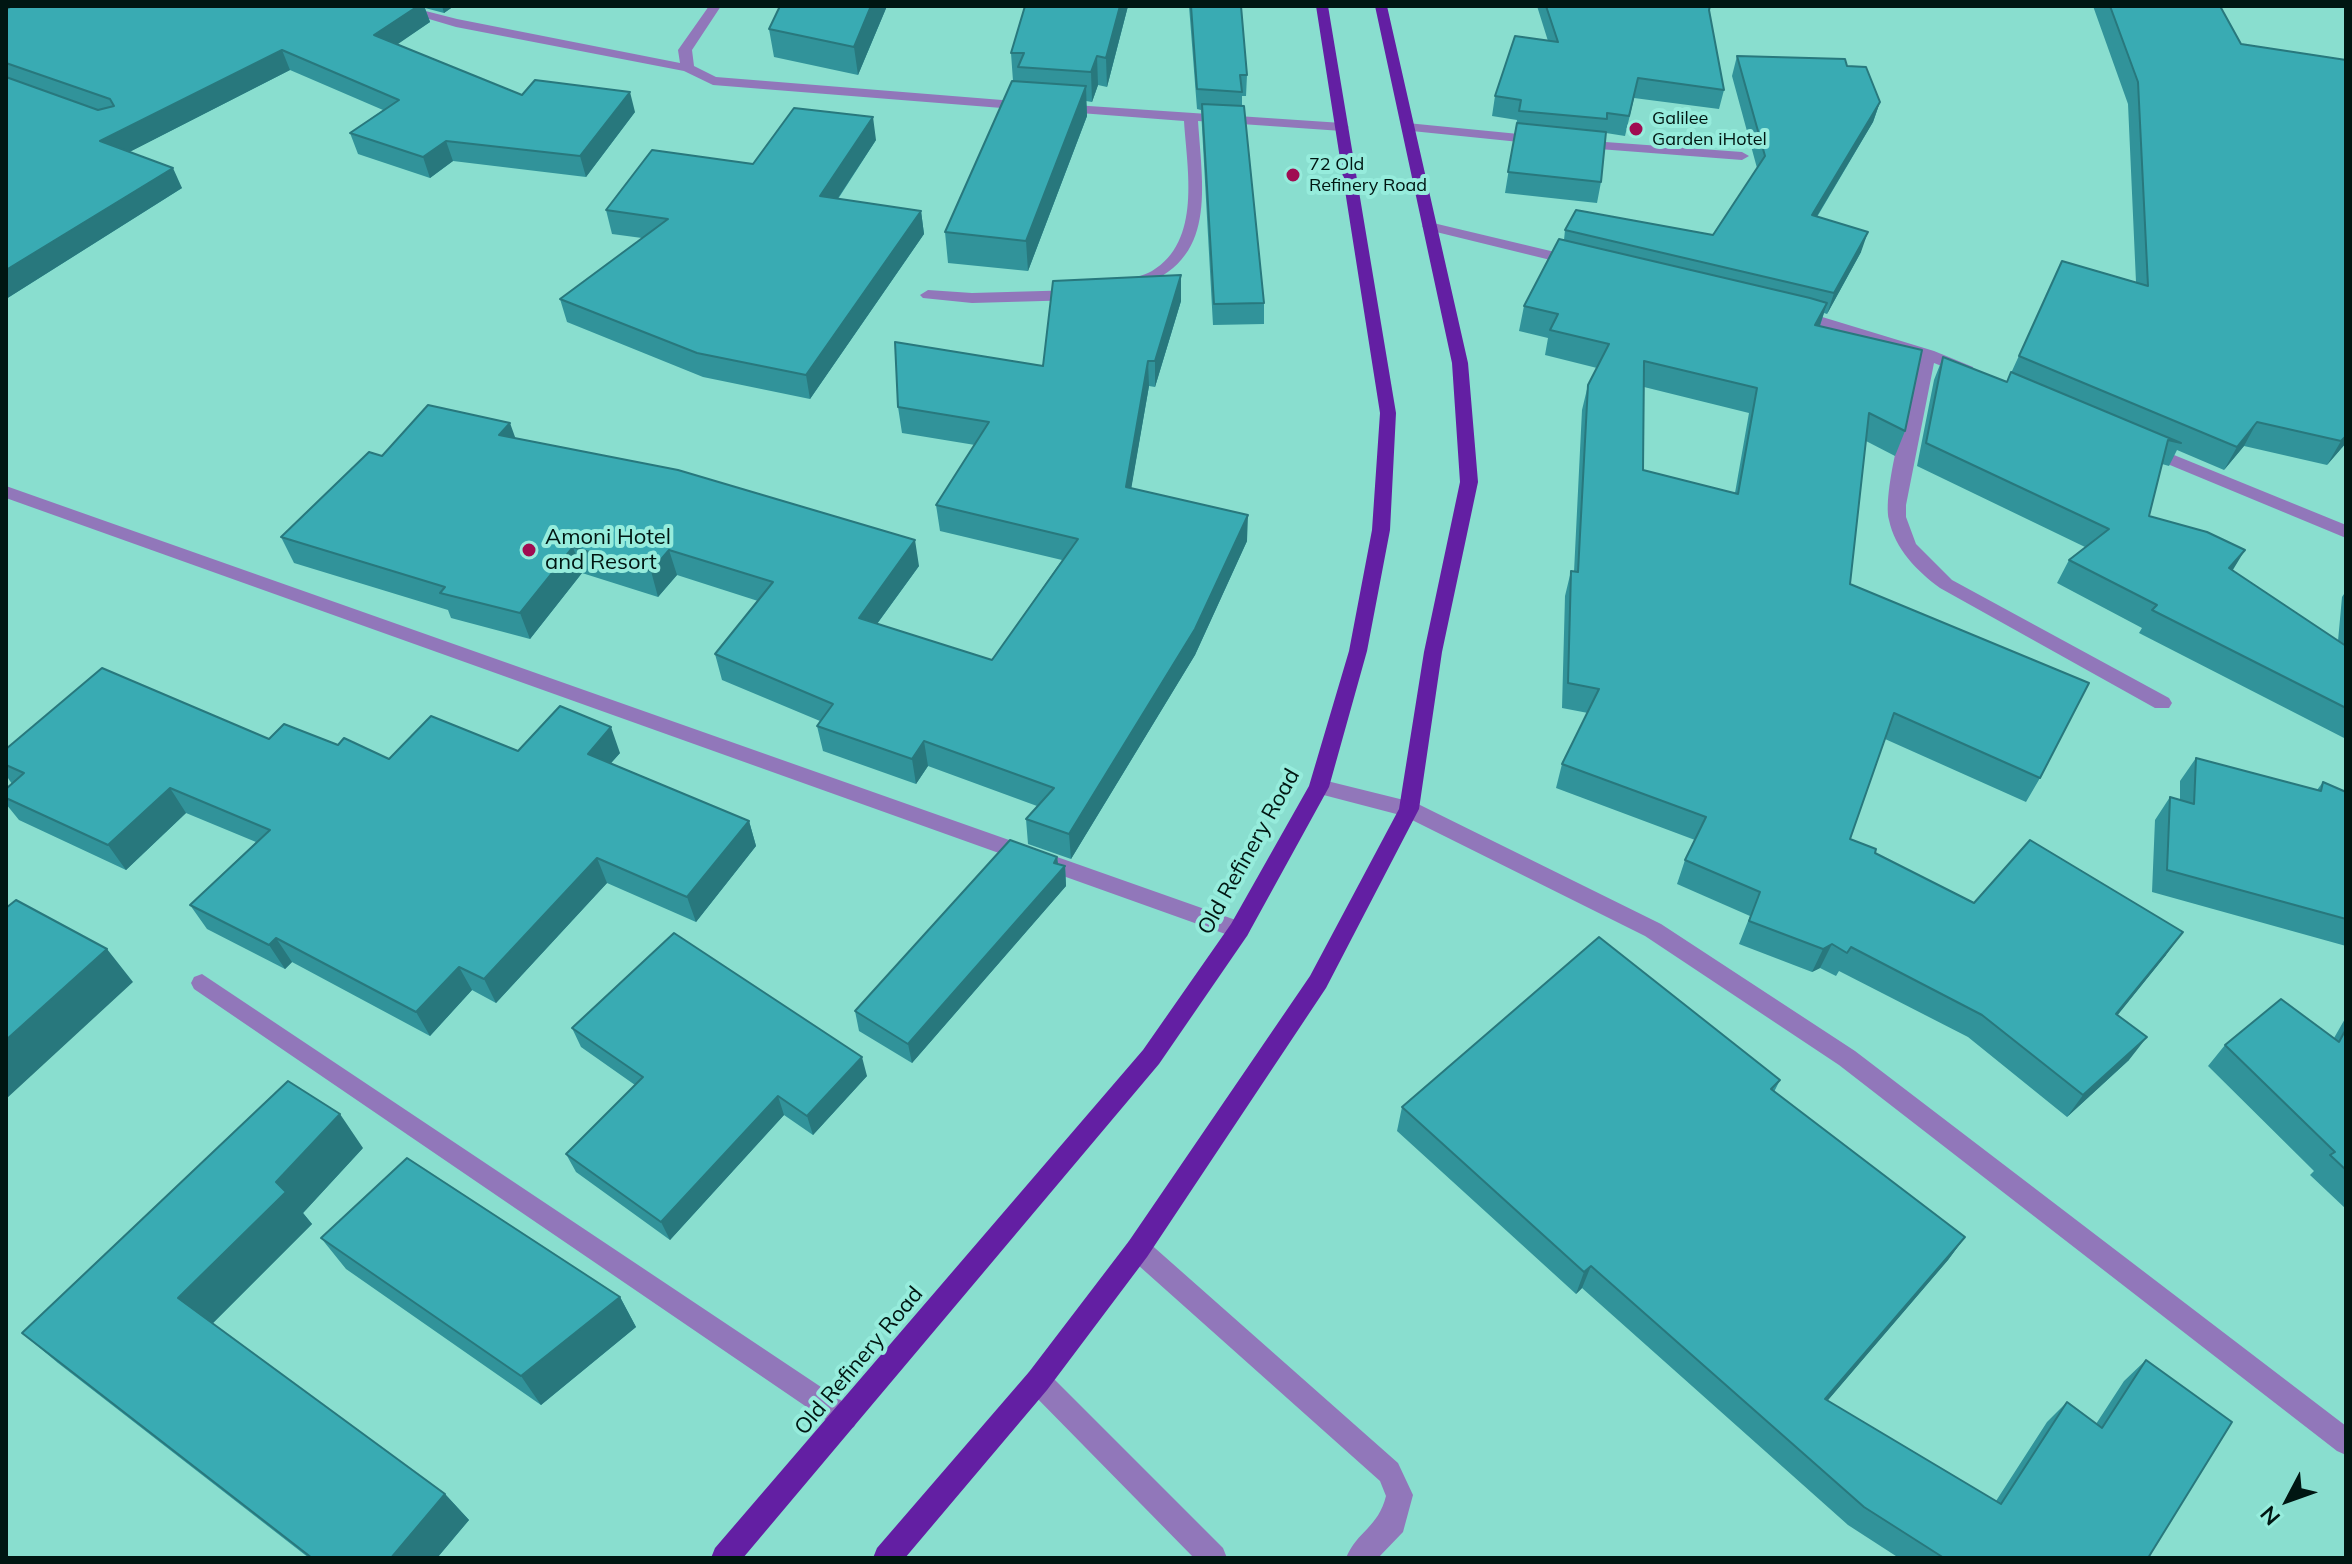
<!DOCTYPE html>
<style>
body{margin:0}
#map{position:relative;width:2352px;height:1564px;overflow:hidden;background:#89decf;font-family:Mulish,sans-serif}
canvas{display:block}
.frame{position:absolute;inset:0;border:8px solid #001612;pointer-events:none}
.north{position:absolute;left:2248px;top:1460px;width:80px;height:80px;-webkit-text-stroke:6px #96ecdc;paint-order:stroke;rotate:229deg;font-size:22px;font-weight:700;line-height:32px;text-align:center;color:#001612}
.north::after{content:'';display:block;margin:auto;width:28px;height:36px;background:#001612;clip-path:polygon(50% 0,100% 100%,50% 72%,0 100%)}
</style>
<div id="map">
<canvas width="2352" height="1564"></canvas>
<div class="frame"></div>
<div class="north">N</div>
</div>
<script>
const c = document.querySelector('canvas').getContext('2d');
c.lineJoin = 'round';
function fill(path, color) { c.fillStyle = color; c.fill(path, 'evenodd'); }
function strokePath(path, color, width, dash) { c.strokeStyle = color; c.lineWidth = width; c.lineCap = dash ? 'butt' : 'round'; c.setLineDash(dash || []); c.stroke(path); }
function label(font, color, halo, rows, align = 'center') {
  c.font = font + ' Mulish,sans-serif'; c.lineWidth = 8; c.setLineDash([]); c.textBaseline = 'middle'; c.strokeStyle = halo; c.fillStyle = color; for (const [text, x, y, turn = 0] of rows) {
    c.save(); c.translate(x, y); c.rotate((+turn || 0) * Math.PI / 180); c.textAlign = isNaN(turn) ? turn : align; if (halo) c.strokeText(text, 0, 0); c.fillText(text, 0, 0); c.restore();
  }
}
fill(new Path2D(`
 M385 6H406L457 19 680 63 678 50 709 6H721L692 50 694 66 716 77 1027 102 1034 106 1027 110 713 85 684 71 456 27Z
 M1059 104 1342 123 1349 127 1342 131 1198 121C1203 195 1218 266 1128 290L1120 285 1123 282C1132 278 1143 276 1152 271 1202 241 1187 170 1184 121L1054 111 1052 108Z
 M1407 123 1539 136 1546 140 1539 144 1402 130V124Z
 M1578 140 1742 152 1749 156 1742 160 1573 147V141Z
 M1429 222 1580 258 1583 261 1575 266 1424 229 1422 226Z
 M928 290 972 293 1078 290 1086 295 1078 300 972 303 923 298 920 295Z
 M1796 309 1934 351 1973 367V375L1967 376 1934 363 1906 505V517L1916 544 1952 580 2169 698 2172 703 2169 708H2155L1940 588C1917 571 1895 549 1889 520 1882 488 1911 393 1919 357L1790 317 1788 314Z
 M2147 444 2346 525V538L2141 453 2139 449Z
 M6 486 1247 924 1250 930 1247 936 1239 939 1231 936 6 498Z
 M1319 779 1416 803 1661 924 1855 1051 2346 1426V1455L2337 1451 1839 1065 1645 936 1404 816 1312 792 1309 787 1312 782Z
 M202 974 854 1409 858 1418 854 1427 845 1431 836 1427 194 989 191 983 194 977Z
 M1138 1238 1147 1241 1398 1463 1413 1495 1403 1532 1378 1558H1346C1357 1531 1378 1528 1386 1496L1380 1481 1129 1257 1126 1249 1129 1241Z
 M1038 1368 1047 1372 1223 1548 1227 1558H1194L1029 1390 1025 1381 1029 1372Z`), '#9177ba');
fill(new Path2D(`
 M1316 6H1328L1396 413 1390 530 1367 651 1329 787 1247 936 1159 1064 743 1558H711L715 1548 1143 1050 1231 924 1309 786 1349 651 1372 530 1380 413Z
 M1375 6H1387L1468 363 1478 482 1442 652 1419 809 1326 988 1147 1257 1047 1390 905 1558H873L877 1548 1029 1372 1129 1241 1310 976 1399 809 1424 652 1460 482 1452 363Z`), '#631fa3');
fill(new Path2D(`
 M6 6H8L9 8 12 6H454L444 13 425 8 430 22 397 44 522 95 635 112 586 177 453 161 430 178 358 154 350 133 383 110 290 70 129 152 182 188 6 299Z
 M887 6 858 75 774 57 769 29Z
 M1128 6 1107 87 1098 85 1092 102 1086 101 1087 116 1028 271 948 263 945 232 1013 81 1011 53Z
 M1189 6H1241L1247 75 1246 96H1242V106L1264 303V324L1213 325 1201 110 1197 109Z
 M1537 6H1710L1709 10 1724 90 1719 109 1634 98 1625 136 1606 133 1601 182 1597 203 1505 193 1517 120 1492 116 1495 96 1548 41Z
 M2093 6H2220L2241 44 2346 60V443L2327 465 2244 446 2224 470 2177 450 2169 466 2162 464 2149 516 2338 641 2342 597 2346 591V739L2139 633 2142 628 2057 583 2069 560 2085 547 1917 466 1934 380 1943 357 2007 382 2062 261 2136 282 2128 104Z
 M1737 56 1847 66 1880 102 1873 122 1817 217 1861 252 1827 314 1824 313 1820 326 1905 431 1895 456 1866 441 1850 584 2040 778 2026 802 1885 739 1850 839 1875 853 1974 903 2166 955 2117 1015 2129 1060 2067 1117 1968 1037 1839 971 1836 976 1820 968 1812 972 1739 944 1750 916 1677 884 1685 860 1695 840 1556 788 1562 764 1588 713 1562 708 1565 596 1571 571 1574 572 1582 410 1588 385 1597 368 1545 355 1548 338 1519 331 1524 306 1564 240 1565 230 1713 235 1757 168 1732 76ZM1644 387 1749 413 1735 493 1643 470Z
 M876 140 838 199 921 211 924 234 810 399 703 377 567 322 560 299 642 238 612 234 606 210 753 164Z
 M1181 275V301L1155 387 1149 386 1131 488 1247 541 1195 655 1071 859 1028 844 1026 819 1037 806 928 766 916 784 823 751 817 726 820 721 722 680 715 654 758 601 677 575 658 597 582 573 530 639 451 618 448 610 294 563 281 537 382 456 515 438 919 566 877 624 992 660 1062 560 940 531 936 505 975 445 902 433 898 407 1043 366Z
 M269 739 338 745 389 759 518 751 620 753 611 763 749 821 756 846 696 922 607 883 496 1003 472 990 430 1036 292 962 285 969 207 929 190 905 256 842 186 813 126 870 19 820 6 804V789L12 784 6 775V749Z
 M2196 758 2317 790 2323 782 2346 792V946L2152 892 2155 820 2170 797 2180 800V781Z
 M1057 857 1058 864 1065 866 1066 886 912 1063 859 1031 855 1011Z
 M2346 1017V1209L2310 1175 2314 1171 2208 1066 2225 1045 2334 1038Z
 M572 1028 867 1076 813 1135 784 1115 670 1240 576 1172 566 1154 635 1085 581 1047Z
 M1780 1080 1774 1092 1965 1237 1948 1260 1827 1401 1996 1501 2047 1422 2067 1402 2096 1424 2124 1381 2146 1360 2148 1558H1899L1848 1525 1582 1288 1576 1294 1397 1131 1402 1107Z
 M363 1148 303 1213 312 1224 212 1324 445 1494 469 1520 437 1558H309L58 1363 22 1333Z
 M321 1238 620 1297 636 1327 541 1405 346 1269Z`), '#31939a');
fill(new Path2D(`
 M418 6H424L430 22 382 55 374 35Z
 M442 6H454L444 13Z
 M871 6H887L858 75 854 47Z
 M1120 6H1128L1107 87 1106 58Z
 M282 50 290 70 110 162 100 141Z
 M1097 56 1098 85 1092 102 1091 72Z
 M1086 86 1087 116 1028 271 1026 241Z
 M630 92 635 112 586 177 580 156Z
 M1880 102 1873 122 1805 236 1812 215Z
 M873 117 876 140 824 219 820 196Z
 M446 141 453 161 430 178 423 157Z
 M173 168 182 188 6 299V270Z
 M921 211 924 234 810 399 806 375Z
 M1868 232 1861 252 1827 314 1834 293Z
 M1181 275V301L1155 387V361Z
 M1827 303 1819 328 1815 325Z
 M1148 361 1149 386 1127 513 1126 487Z
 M2257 422 2244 446 2224 470 2237 447Z
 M510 423 519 448 499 435Z
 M2346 436V443L2327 465 2341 441Z
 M1248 515 1247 541 1195 655 1071 859 1069 834Z
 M915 540 919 566 863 643 859 618Z
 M573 547 582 573 530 639 520 613Z
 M669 550 677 575 658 597 651 571Z
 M2245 550 2231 573 2229 568Z
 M611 727 620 753 597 779 588 754Z
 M924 741 928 766 916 784 912 759Z
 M170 788 186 813 126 870 108 845Z
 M749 821 756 846 696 922 687 897Z
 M1057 857 1059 873 1065 866 1066 886 912 1063 908 1044Z
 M597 858 607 883 496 1003 484 979Z
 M2183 932 2166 955 2100 1037 2116 1014Z
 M276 938 292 962 285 969 269 945Z
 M1832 944 1820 968 1812 972 1823 949Z
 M107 949 133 982 6 1099V1040Z
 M459 967 472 990 430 1036 416 1012Z
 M2147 1037 2129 1060 2067 1117 2083 1095Z
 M862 1057 867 1076 813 1135 807 1116Z
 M778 1096 784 1115 670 1240 661 1222Z
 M340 1114 363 1148 303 1213 312 1224 208 1328 178 1298 276 1182Z
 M1965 1237 1948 1260 1811 1420 1825 1399Z
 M1591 1266 1582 1288 1576 1294 1584 1272Z
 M620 1297 636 1327 541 1405 521 1376Z
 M445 1494 469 1520 437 1558H391Z`), '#28787d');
const building = new Path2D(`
 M12 6H418L374 35 522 95 535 80 630 92 580 156 446 141 423 157 350 133 399 100 282 50 100 141 173 168 6 270V77L98 110 114 106 110 99 6 63V9Z
 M780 6H871L854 47 769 29Z
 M1025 6H1120L1106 58 1097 56 1091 72 1018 67 1024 53H1011Z
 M1191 6H1241L1247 75H1240L1242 92 1197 89Z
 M1546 6H1710L1709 10 1724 90 1638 78 1629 116 1607 113V119L1519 111 1521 100 1495 96 1515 36 1558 42Z
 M2110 6H2220L2241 44 2346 60V436L2341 441 2257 422 2237 447 2019 356 2062 261 2148 286 2138 82Z
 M1737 56 1845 59 1847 66 1866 67 1880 102 1812 215 1868 232 1834 293 1565 230 1576 210 1713 235 1765 156Z
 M1012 81 1086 86 1026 241 945 232Z
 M1202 104 1244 106 1264 303 1214 304Z
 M794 108 873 117 820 196 921 211 806 375 697 353 560 299 668 219 606 210 652 150 753 164Z
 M1517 123 1606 132 1601 182 1508 172Z
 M1559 239 1810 298 1827 303 1815 325 1922 350 1905 431 1869 413 1850 584 2089 683 2040 778 1894 713 1850 839 1876 849 1875 853 1974 903 2030 840 2183 932 2116 1014 2147 1037 2083 1095 1982 1015 1851 947 1847 953 1832 944 1823 949 1749 921 1760 892 1685 860 1706 817 1562 764 1599 689 1568 683 1571 571 1578 572 1588 385 1609 344 1550 330 1558 314 1524 306ZM1644 361 1757 388 1738 494 1643 470Z
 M1181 275 1155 361H1148L1126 487 1248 515 1195 629 1069 834 1026 819 1054 788 924 741 912 759 817 726 833 704 715 654 773 582 669 550 651 571 573 547 520 613 440 593 445 587 281 537 369 452 382 456 428 405 510 423 499 435 678 470 915 540 859 618 992 660 1078 539 936 505 989 422 898 407 895 342 1043 366 1053 281Z
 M1943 357 2007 382 2011 372 2181 443 2168 440 2149 516 2207 532 2245 550 2229 568 2346 646V708L2152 610 2157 605 2069 560 2109 529 1926 443Z
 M102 668 269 739 284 724 338 745 344 738 389 759 431 716 518 751 560 706 611 727 588 754 749 821 687 897 597 858 484 979 459 967 416 1012 276 938 269 945 190 905 270 830 170 788 108 845 6 798V789L24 773 6 765V749Z
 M2196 758 2321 791 2323 782 2346 792V919L2167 870 2170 797 2194 804Z
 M1010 840 1057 857 1054 863 1065 866 908 1044 855 1011Z
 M16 900 107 949 6 1040V908Z
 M674 933 862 1057 807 1116 778 1096 661 1222 566 1154 643 1077 572 1028Z
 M1599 937 1780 1080 1771 1089 1965 1237 1825 1399 2001 1504 2067 1402 2102 1428 2146 1360 2232 1422 2148 1558H1944L1864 1507 1591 1266 1584 1272 1402 1107Z
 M2281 999 2339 1042 2346 1029V1170L2330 1155 2335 1152 2225 1045Z
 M288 1081 340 1114 276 1182 286 1192 178 1298 445 1494 391 1558H312L22 1333Z
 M407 1158 620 1297 521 1376 321 1238Z`);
fill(building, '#39abb3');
strokePath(building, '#28787d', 2);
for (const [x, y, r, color] of [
 [1636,129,8,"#a00c52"],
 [1293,175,8,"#a00c52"],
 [529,550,8,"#a00c52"]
]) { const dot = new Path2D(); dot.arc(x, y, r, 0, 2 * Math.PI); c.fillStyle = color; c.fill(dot); strokePath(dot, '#96ecdc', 3); }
label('18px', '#001612', '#96ecdc', [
 ["Galilee",1652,119],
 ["Garden iHotel",1652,140],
 ["72 Old",1309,165],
 ["Refinery Road",1309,186]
], 'left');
label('22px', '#001612', '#96ecdc', [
 ["Amoni Hotel",545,537],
 ["and Resort",545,562]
], 'left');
label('22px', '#001612', '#96ecdc', [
 ["Old Refinery Road",1249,852,-61],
 ["Old Refinery Road",859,1361,-50]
]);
</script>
